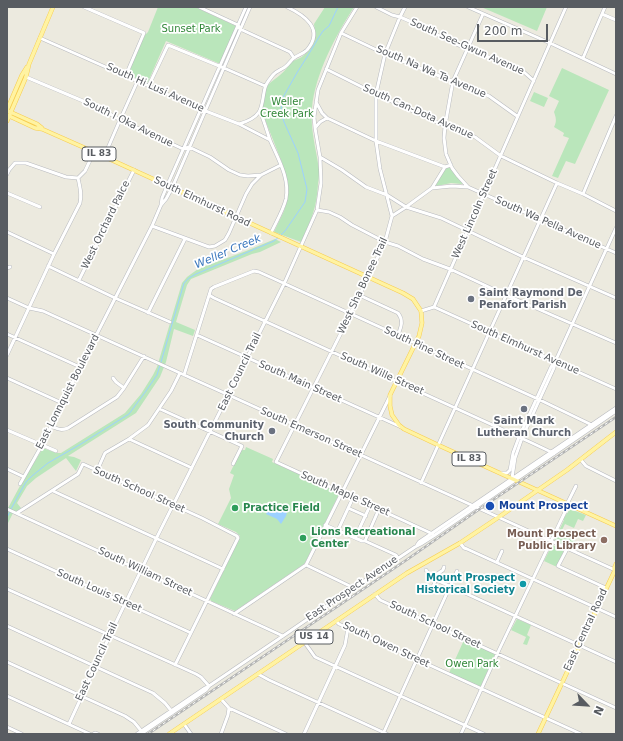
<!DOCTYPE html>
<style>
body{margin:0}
#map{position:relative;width:623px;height:741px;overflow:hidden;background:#eceadf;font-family:"DejaVu Sans",sans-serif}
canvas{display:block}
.frame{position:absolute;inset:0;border:8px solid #585c61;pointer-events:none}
.north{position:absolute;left:567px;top:685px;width:40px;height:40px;-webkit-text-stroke:3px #fff;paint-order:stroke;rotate:115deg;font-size:11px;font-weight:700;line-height:16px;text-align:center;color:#585c61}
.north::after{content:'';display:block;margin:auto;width:14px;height:18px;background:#585c61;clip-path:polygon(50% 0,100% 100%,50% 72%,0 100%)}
.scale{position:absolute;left:477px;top:24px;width:71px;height:18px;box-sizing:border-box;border:2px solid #585c61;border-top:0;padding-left:5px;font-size:12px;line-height:14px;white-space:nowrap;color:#585c61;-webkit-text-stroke:3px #fff;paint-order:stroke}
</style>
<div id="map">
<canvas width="623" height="741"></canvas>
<div class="frame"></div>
<div class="north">N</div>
<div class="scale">200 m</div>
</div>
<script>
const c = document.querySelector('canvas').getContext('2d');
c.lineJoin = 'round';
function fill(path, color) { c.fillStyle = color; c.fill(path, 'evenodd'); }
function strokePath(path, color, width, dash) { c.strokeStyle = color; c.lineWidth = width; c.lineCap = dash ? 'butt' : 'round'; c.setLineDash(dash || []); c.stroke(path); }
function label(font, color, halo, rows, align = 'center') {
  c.font = font + ' "DejaVu Sans",sans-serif'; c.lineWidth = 3.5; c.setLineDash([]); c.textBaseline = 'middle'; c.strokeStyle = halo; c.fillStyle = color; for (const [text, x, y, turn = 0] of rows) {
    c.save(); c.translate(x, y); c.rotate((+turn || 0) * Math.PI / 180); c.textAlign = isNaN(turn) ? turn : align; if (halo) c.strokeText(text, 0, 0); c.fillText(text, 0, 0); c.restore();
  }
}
fill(new Path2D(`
 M158 7H195L236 26 220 63H218L166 41 148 82 146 83 129 75 128 72 145 35 148 32Z
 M325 7H354C336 35 315 74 312 108 310 128 316 149 319 169 319 174 319 179 318 184 317 207 311 221 301 242L274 232 284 211 288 197V184L281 160 262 112C262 106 264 90 268 85 271 81 277 78 280 75 285 71 289 65 293 61 297 59 301 58 304 55 315 47 316 37 314 24Z
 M481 7H547L537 31Z
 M562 68 609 90 575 164 566 161 558 178 552 176 569 138 563 136 564 133 554 127C557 121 556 118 554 112L559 101 549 96Z
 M534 92 548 98 544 107 530 101Z
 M449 167C453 171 459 178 463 183L462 184 451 183 437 186 436 185 444 169Z
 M275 239 281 242 260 252 252 254 191 279 187 285 176 322 195 330 193 336 174 329 166 362 160 377 136 413 68 456 74 457 81 460 76 471 66 458 36 478 27 486 17 503 21 508 17 511H14L7 525V510L21 484 43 448 57 453H61L125 413 141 394 153 375 157 367 182 283 187 277 198 269 246 251Z
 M246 447 273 459 272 462 338 492 339 494 306 561 304 564 235 611 211 601 210 599 239 539 240 536 236 532 218 524 231 498 229 489 234 475 230 473 241 450H245Z
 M570 509 586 515 583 521 578 519 574 528 565 524 562 530 571 535V536L573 537V539L576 542 572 550 570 548 555 541 554 538 555 536 557 535 564 520 563 519Z
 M552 545 564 550 557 567 544 561Z
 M517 619 531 625 527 635 530 637 527 645 523 644 526 637 511 630Z
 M464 640 495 654 481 686H479L449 673Z`), '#bae6bb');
fill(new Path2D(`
 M270 507 280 511 287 512 286 516 281 524 277 519 266 514Z`), '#9dd1ff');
strokePath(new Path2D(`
 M281 235 285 231 305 202 307 189 298 153 284 122 281 111 282 99 298 71 307 57 319 37 323 31 329 26 338 7
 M161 362 184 283 189 278 196 274 274 241 279 237
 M11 509 22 489 26 482 32 476 48 463 81 444 129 414 146 391 157 375 160 365
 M7 517 10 512`), '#9dd1ff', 1);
const minor = new Path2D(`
 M84 7 144 33 126 75
 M199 7 238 25 240 29 290 52 294 58
 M376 7 392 15 400 17 421 26 445 39 467 49 518 68 525 73 534 81
 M405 7 400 17 385 54 376 94V141L380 169 392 216 385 242 349 317 276 462 435 535
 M468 7 550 43 616 74
 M602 14 616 20
 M341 33 385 54 489 96 517 116
 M40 38 203 110 239 124 270 140
 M583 58 605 7
 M326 69 376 94 445 126 458 129 475 137 501 156 557 183 583 194 616 211
 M26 77 102 109 120 120 183 149 189 147 210 157 229 170 240 175 248 176 261 175
 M149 85 168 45 224 68 265 86
 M316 102 322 113 327 118 376 141 445 167
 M260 111C264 121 267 131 270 140 278 159 290 178 286 199 283 211 276 222 271 233
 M239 124C246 122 255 118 259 112 263 106 263 94 265 88 266 83 270 79 273 75 276 71 281 70 285 67 289 64 291 60 294 58 298 55 303 54 307 50 325 29 304 15 287 7
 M315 128 320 122 327 118
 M104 157 120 120 138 80
 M320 157 342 170 366 187 387 195 406 207 441 218 523 257 616 298
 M7 174 9 170 15 163H26L66 177 78 178
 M78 178 85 171 94 152
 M468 187 458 176 452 168 446 154 444 138 445 126 453 81 483 14
 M432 188 452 186 468 187 616 253
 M7 193 40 207
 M583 194 616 116
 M161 205 162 198 167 186 246 7
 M317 210 329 212 340 217 352 225 385 242 398 246 423 259 450 269 506 295 616 343
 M392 216 406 207 432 188 445 167 451 165
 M152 226 209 247 215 246 225 240 229 233 246 194 252 184 261 175 281 165
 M7 232 54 254
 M48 266 115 298 170 322
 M7 268 10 267
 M79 280 134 170
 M209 295 214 298 532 443 551 452 554 454
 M359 295 398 313C404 321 401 327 398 335
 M7 298 29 308 43 311 96 335 615 570
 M434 307 616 389
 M421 311 434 307 566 7
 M148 313 185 239
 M7 334 80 367
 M197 335 401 427
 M7 355 54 254 80 203C82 193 80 188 78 178
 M184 375 211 289 214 287 254 271 259 272 540 400 594 426
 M7 378 62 403
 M113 378 116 382 124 388
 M160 409 242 446 233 464
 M51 426C58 429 61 431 68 428L117 397 124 388 144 356
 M7 430 56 451
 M129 439 192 468
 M581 460 586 466 616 481
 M7 469 24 477
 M97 471 105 453 129 439 148 425 171 391 180 373
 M501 473H507L510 470 513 453 519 437 551 367 555 362 616 228
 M512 478 515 458 522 438 554 368 555 363
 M421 483 557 183
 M20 484 24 477 42 445 80 367 152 226 161 205 166 199 172 188 250 7
 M53 491 223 569
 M348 508 366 516
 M7 509 283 636
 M17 513 78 474 83 464 202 518 237 536 238 538 175 665
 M325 525 362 541H365L396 555 398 558
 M338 530 351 502
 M355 538 368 510
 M365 541 379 509
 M460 543 464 548 467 549 616 617
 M417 545 419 542 616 408
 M7 549 191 633
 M567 549 558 566 606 588
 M497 562 502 551
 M306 565 354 588
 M426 570 432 578 616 662
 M420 588 427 591C435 588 435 581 436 575L443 570 444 567
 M7 589 196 674 201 677 209 686
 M375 594 380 600 616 708
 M234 614 306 565 390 396
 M336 621 339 624 348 628 581 734
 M7 626 153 693 165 703 173 713
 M305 643 315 657 484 734
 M7 662 125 716 134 722 143 733
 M258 674 269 680 387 734
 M7 696 90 734
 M221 699 229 708 286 734
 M69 724 110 635 158 535 284 284 317 210 321 183 320 157 315 128 314 117 318 90 341 33 357 7
 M184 724 191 734
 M7 727 22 734
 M93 734 95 733 98 734
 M137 734 205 688 207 687
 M141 734 206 690 209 686 283 636 315 614 415 547 421 544 435 535 616 411
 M221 734 228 715 229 708
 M304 734 345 645 348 628
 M383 734 457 571
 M461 734 499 650 565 512 567 504 576 486`);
const major = new Path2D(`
 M7 110 22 75 27 67
 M8 111 37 124 42 128
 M7 115 35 128 42 129 94 152 403 293 413 299 421 311 422 323 419 336 390 395V406L392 415 399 425 404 429 438 445 616 526
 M7 121 26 77 29 64 53 7
 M169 734 407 573 460 543 496 519 567 470 616 432
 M538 734 615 570 614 569 616 564`);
strokePath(minor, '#b8babf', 4);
strokePath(major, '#f7cc4e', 4.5);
strokePath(minor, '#fff', 3);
strokePath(major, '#fff3a2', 3.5);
const rail = new Path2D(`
 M148 734 405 561 484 506 616 417`);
strokePath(rail, '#b3b4b4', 2.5);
strokePath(rail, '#fff', 1, [3]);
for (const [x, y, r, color] of [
 [471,299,4,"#6b7280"],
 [524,409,4,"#6b7280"],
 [272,431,4,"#6b7280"],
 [490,506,5,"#1a4fb4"],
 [235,508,4,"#2e9e5b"],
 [303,538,4,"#2e9e5b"],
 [604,540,4,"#8d6e63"],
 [523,584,4,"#0f9aa8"]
]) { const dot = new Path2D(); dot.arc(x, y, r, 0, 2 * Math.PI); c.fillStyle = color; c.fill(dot); strokePath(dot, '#fff', 1.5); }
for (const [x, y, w] of [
 [99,154,34],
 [469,459,34],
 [314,637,38]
]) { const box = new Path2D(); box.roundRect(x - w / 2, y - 7, w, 14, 3); c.fillStyle = '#fff'; c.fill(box); strokePath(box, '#585c61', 1); }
label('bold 9px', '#585c61', null, [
 ["IL 83",99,154],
 ["IL 83",469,459],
 ["US 14",314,637]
]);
label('10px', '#318738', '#fff', [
 ["Sunset Park",191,29],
 ["Weller",287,102],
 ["Creek Park",287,114],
 ["Owen Park",472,664]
]);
label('10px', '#585c61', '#fff', [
 ["South See-Gwun Avenue",467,47,24],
 ["South Na Wa Ta Avenue",431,72,23],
 ["South Hi Lusi Avenue",155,88,24],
 ["South Can-Dota Avenue",418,112,24],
 ["South I Oka Avenue",128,123,26],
 ["South Elmhurst Road",202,202,25],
 ["West Lincoln Street",475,214,-66],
 ["South Wa Pella Avenue",548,223,24],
 ["West Orchard Palce",106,225,-64],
 ["West Sha Bonee Trail",363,286,-65],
 ["South Pine Street",424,348,25],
 ["South Elmhurst Avenue",525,348,24],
 ["East Council Trail",240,372,-64],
 ["South Wille Street",382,374,24],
 ["South Main Street",300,382,24],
 ["East Lonnquist Boulevard",68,392,-63],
 ["South Emerson Street",311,433,24],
 ["South School Street",139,490,24],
 ["South Maple Street",345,494,24],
 ["South William Street",145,572,25],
 ["East Prospect Avenue",352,589,-34],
 ["South Louis Street",99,591,24],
 ["South School Street",435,625,25],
 ["East Central Road",586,630,-65],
 ["South Owen Street",386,645,25],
 ["East Council Trail",97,662,-65]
]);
label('bold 10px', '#5b616d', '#fff', [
 ["Saint Raymond De",479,293],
 ["Penafort Parish",479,305],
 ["Saint Mark",524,421,"center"],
 ["Lutheran Church",524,433,"center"],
 ["South Community",264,425,"right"],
 ["Church",264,437,"right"]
], 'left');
label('bold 10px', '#164399', '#fff', [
 ["Mount Prospect",499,506]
], 'left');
label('bold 10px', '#27864d', '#fff', [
 ["Practice Field",243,508],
 ["Lions Recreational",311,532],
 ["Center",311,544]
], 'left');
label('bold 10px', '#785e54', '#fff', [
 ["Mount Prospect",596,534],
 ["Public Library",596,546]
], 'right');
label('bold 10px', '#0d838f', '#fff', [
 ["Mount Prospect",515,578],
 ["Historical Society",515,590]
], 'right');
label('italic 11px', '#3976bd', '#fff', [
 ["Weller Creek",228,252,-23]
]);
</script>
